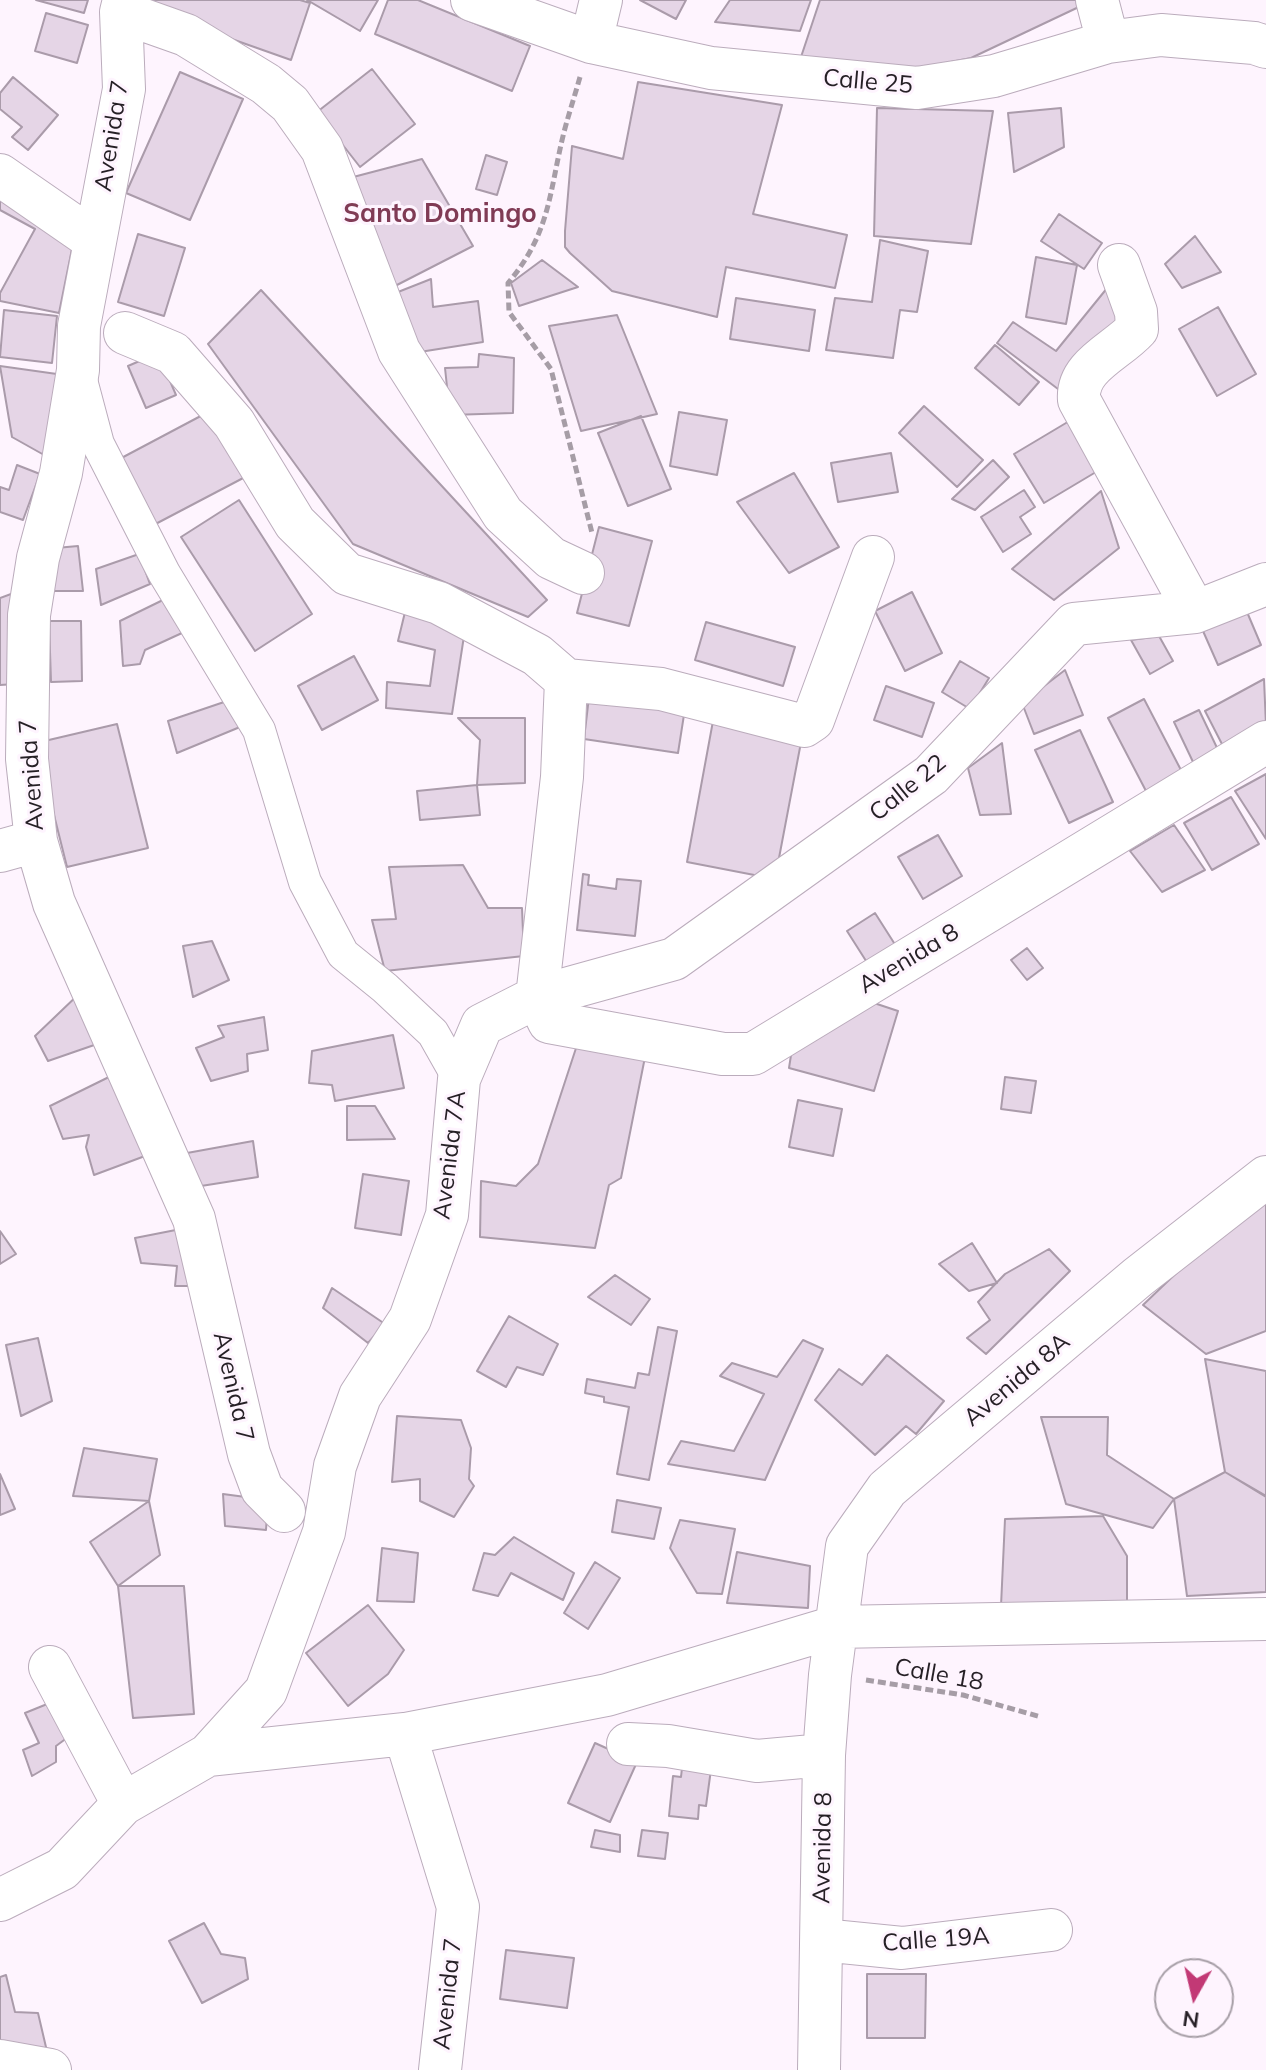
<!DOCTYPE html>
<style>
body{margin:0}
#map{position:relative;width:1266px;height:2070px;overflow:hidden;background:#fef4fe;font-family:Mulish,sans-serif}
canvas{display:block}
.north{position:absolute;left:1154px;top:1958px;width:80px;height:80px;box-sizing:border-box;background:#fef4fe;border:2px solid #a79fa7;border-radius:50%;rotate:188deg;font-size:22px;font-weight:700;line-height:32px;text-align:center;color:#251f25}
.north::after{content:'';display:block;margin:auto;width:28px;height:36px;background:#c23975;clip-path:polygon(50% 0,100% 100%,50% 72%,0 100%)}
</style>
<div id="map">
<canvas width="1266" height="2070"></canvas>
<div class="north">N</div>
</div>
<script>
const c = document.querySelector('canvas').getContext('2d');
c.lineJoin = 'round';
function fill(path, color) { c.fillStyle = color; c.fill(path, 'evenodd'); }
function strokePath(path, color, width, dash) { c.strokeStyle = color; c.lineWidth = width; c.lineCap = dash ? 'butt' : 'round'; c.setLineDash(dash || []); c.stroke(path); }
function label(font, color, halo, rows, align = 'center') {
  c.font = font + ' Mulish,sans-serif'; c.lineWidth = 6; c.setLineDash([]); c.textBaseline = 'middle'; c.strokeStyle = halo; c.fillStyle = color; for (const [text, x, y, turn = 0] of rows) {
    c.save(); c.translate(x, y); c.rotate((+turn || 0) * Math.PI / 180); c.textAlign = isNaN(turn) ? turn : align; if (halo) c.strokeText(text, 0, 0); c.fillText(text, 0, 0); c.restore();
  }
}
const building = new Path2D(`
 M36 0H88L84 13Z
 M147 0H300L310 3 291 60 144 8Z
 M307 0H378L360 31Z
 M388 0H418L530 46 512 91 375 34Z
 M640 0H686L676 19Z
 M730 0H811L800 31 715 22Z
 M820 0H1082L1083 5 971 58 901 72 798 66Z
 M46 13 88 25 77 63 35 51Z
 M372 69 415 124 360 167 317 112Z
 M180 72 243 99 190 220 126 193Z
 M13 77 58 115 28 150 12 137 22 127 0 109V93Z
 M638 82 782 105 753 214 847 235 835 288 726 267 717 317 612 291 570 253 565 247V231L572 146 623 159Z
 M877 108 993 111 971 244 874 236Z
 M1061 108 1064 147 1014 172 1008 113Z
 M486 155 507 162 497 195 476 189Z
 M422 159 473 246 395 286 338 181Z
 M0 193 75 234 59 313 0 301V293L35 229 0 210Z
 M1059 214 1102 243 1084 269 1041 241Z
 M138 234 185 248 164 316 118 302Z
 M1195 236 1221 272 1182 288 1165 264Z
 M880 240 928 251 917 312 900 310 893 358 826 350 835 298 872 302Z
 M1036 257 1077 265 1066 324 1026 317Z
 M542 260 578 287 519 306 511 283Z
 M431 279 433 307 478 301 483 342 407 354 398 292Z
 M1108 287 1130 303 1062 392 997 343 1013 322 1056 351Z
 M261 290 547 600 528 617 353 544 208 344Z
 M736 298 815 310 809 351 730 339Z
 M1218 307 1256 374 1217 396 1179 329Z
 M4 310 57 316 52 363 0 357Z
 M617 315 657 414 581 431 549 326Z
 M995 345 1039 382 1019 405 975 368Z
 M158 353 176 395 146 408 128 366Z
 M479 354 514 358 513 413 450 415 445 368 478 367Z
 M0 366 64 375 53 460 12 437Z
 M924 406 983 460 957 487 899 433Z
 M212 410 247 476 146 529 112 463Z
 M679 412 727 420 717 475 670 466Z
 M641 416 671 489 628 506 598 433Z
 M1071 420 1101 469 1044 503 1014 454Z
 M891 453 898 492 838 502 831 463Z
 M993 460 1009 477 975 510 952 499Z
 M17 465 40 474 23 520 0 512V487L9 490Z
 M794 473 839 547 789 573 737 502Z
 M1024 490 1035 507 1020 517 1031 534 1003 552 981 517Z
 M1101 491 1119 548 1054 600 1012 569Z
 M239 500 312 614 255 651 181 537Z
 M599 527 652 541 629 626 577 613Z
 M78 546 83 591H45V549Z
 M139 554 150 584 101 605 96 569Z
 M912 592 942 653 905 671 875 611Z
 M11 594 16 684 0 685V598Z
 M165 599 182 633 145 650 140 664 123 666 120 621Z
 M406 608 466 623 452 714 386 708 387 682 430 686 435 650 398 641Z
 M1247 612 1261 645 1218 665 1203 631Z
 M49 621H81L82 681 51 682Z
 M706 622 795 647 783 686 695 660Z
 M1159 636 1173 661 1150 674 1131 640Z
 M354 656 378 700 322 730 298 686Z
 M960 661 989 678 970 709 942 692Z
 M1065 670 1083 715 1034 734 1022 703Z
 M1264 679 1266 726 1224 748 1205 711Z
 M886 686 934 703 922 737 874 720Z
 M590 689 686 702 678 753 584 739Z
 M1144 699 1182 772 1146 791 1108 718Z
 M230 700 240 727 177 753 168 721Z
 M1199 710 1219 752 1194 764 1174 722Z
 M458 718H525V783L477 785 480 740Z
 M713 721 802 737 775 879 687 862Z
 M117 724 148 848 67 867 36 743Z
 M1080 730 1113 802 1069 823 1035 750Z
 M1002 743 1011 814 980 815 968 768Z
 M1266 774V839L1235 791Z
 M477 785 480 815 420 820 417 791Z
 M1231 797 1259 844 1212 870 1184 823Z
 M1174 825 1205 870 1162 892 1130 851Z
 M938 835 962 876 923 899 898 857Z
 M463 865 488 908H522L524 956 385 971 372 920 396 919 389 867Z
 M583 874 589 875 588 885 616 889 617 879 641 881 635 936 577 930Z
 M875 913 896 946 868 964 847 931Z
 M212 941 229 980 193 997 183 946Z
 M1027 948 1043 968 1027 980 1011 960Z
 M81 992 100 1043 48 1061 35 1036Z
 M856 997 898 1011 874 1091 789 1068 794 1036Z
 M264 1017 268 1050 247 1054 248 1071 211 1081 196 1048 224 1037 218 1026Z
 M393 1035 404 1088 335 1101 332 1085 309 1083 312 1051Z
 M579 1039 646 1052 621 1178 609 1185 595 1248 480 1237 481 1181 516 1186 538 1164Z
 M111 1076 145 1156 94 1175 86 1147 89 1135 63 1139 50 1106Z
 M1005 1077 1036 1081 1031 1113 1001 1109Z
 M798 1100 842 1109 833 1156 789 1147Z
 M347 1106H375L395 1139 347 1140Z
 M253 1141 258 1177 201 1186 187 1153Z
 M363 1174 409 1181 401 1235 355 1228Z
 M1266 1187V1331L1206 1354 1143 1305Z
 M191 1227 196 1286H175L177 1266 141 1263 135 1238Z
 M0 1231 16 1254 0 1264Z
 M972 1243 997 1283 969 1291 939 1264Z
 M1049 1249 1070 1271 986 1354 967 1338 990 1320 978 1302 1005 1274Z
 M615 1275 650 1299 631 1325 588 1297Z
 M332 1288 385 1324 368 1343 323 1308Z
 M509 1316 558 1344 543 1375 517 1367 506 1387 477 1371Z
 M658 1327 677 1331 649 1480 617 1474 629 1407 604 1402V1397L585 1393 587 1379 635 1388 638 1373 649 1375Z
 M38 1338 52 1401 21 1416 6 1345Z
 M803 1340 823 1349 765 1480 668 1464 681 1441 734 1451 764 1394 720 1376 732 1363 777 1377Z
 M887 1355 944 1401 916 1434 906 1426 875 1455 815 1400 839 1369 862 1385Z
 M1205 1359 1266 1371V1496L1225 1472Z
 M397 1416 461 1420 471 1448 469 1479 474 1486 454 1517 420 1501V1479L392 1482Z
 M1041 1417H1108L1107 1455 1174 1499 1153 1528 1066 1504Z
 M84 1448 157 1459 149 1501 73 1496Z
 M1225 1472 1266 1497V1592L1187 1596 1174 1499Z
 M0 1474 15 1509 0 1515Z
 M223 1494 268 1500 266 1530 225 1526Z
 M617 1500 661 1508 654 1539 612 1532Z
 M149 1501 160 1555 118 1586 90 1542Z
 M1103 1516 1127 1556V1604L1001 1606 1005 1519Z
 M680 1520 735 1529 722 1594 697 1593 670 1548Z
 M514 1537 574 1573 563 1600 511 1573 498 1596 473 1590 484 1553 495 1555Z
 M382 1548 418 1553 414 1602 377 1601Z
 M737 1552 810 1566 808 1608 727 1603Z
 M595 1562 620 1578 588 1629 564 1613Z
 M118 1586H184L194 1714 133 1718Z
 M368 1605 404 1650 388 1674 348 1706 306 1653Z
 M62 1698 79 1729 56 1746V1762L32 1776 23 1750 39 1743 25 1713Z
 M595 1743 637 1762 610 1822 568 1803Z
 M683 1759 712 1762 706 1806 699 1805 698 1819 669 1816 673 1776 681 1777Z
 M595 1830 620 1835V1852L591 1847Z
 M642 1830 668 1833 665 1859 638 1856Z
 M204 1923 221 1954 245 1958 248 1979 202 2003 169 1941Z
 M506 1950 574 1958 567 2008 500 1999Z
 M867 1974H926L925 2038H867Z
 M6 1975 15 2012 38 2013 49 2060 0 2050V1977Z`);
fill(building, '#e5d5e6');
strokePath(building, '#aa9baa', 2);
const pedestrian = new Path2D(`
 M81 380 98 444 164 573 259 730 305 882 343 954 385 988 433 1033 459 1079`);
const minor = new Path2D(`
 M124 0 121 12 124 89 79 326 78 370 61 473 38 558 29 615 27 759 36 841 54 903 194 1219 249 1454 262 1489 284 1511
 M472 0 591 42 711 68 917 88 994 76 1108 42 1161 35 1254 43 1266 47
 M1097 0 1108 42
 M121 12 186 35 266 84 290 104 322 149 399 351 503 514 551 558 583 573
 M591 42 601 0
 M0 175 94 240
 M1119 265 1136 312 1137 329C1116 352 1076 366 1079 400L1195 612
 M125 333 173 353 234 423 295 523 347 574 439 603 537 655 566 680 661 689 804 726 813 720 873 557
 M0 851 36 841
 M537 997 549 1022 723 1054H753L1266 742
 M537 997 562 777 566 680
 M50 1667 123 1804
 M405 1734 458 1907 440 2070
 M628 1744 668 1746 757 1761 824 1755
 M208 1755 266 1691 324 1532 335 1466 360 1396 410 1319 447 1215 459 1079 482 1025 537 997 674 959 931 775 1074 624 1195 612 1266 584
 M0 1900 62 1869 123 1804 208 1755 405 1734 607 1695 835 1627 1266 1619
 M822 1940 902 1948 1051 1930
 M0 2061 50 2070
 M819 2070 824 1755 830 1675 847 1546 887 1489 1138 1277 1266 1177`);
strokePath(pedestrian, '#bbacbc', 34);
strokePath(minor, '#bbacbc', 44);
strokePath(new Path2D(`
 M580 77C575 95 569 113 564 132 549 192 551 232 508 283L509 312 551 369 592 533
 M866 1680 963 1695 1041 1717`), '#a69da6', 5, [8, 4]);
strokePath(pedestrian, '#fff', 32);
strokePath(minor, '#fff', 42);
label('24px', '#251f25', '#fef4fe', [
 ["Calle 25",868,82,5],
 ["Avenida 7",112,136,-81],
 ["Avenida 7",32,775,-94],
 ["Calle 22",908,788,-39],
 ["Avenida 8",909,959,-31],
 ["Avenida 7A",450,1155,-83],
 ["Avenida 8A",1017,1380,-40],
 ["Avenida 7",233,1387,77],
 ["Calle 18",939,1675,10],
 ["Avenida 8",823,1848,-89],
 ["Calle 19A",936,1940,-4],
 ["Avenida 7",448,1994,-84]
]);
label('bold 26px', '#803b55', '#fef4fe', [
 ["Santo Domingo",440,214]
]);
</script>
